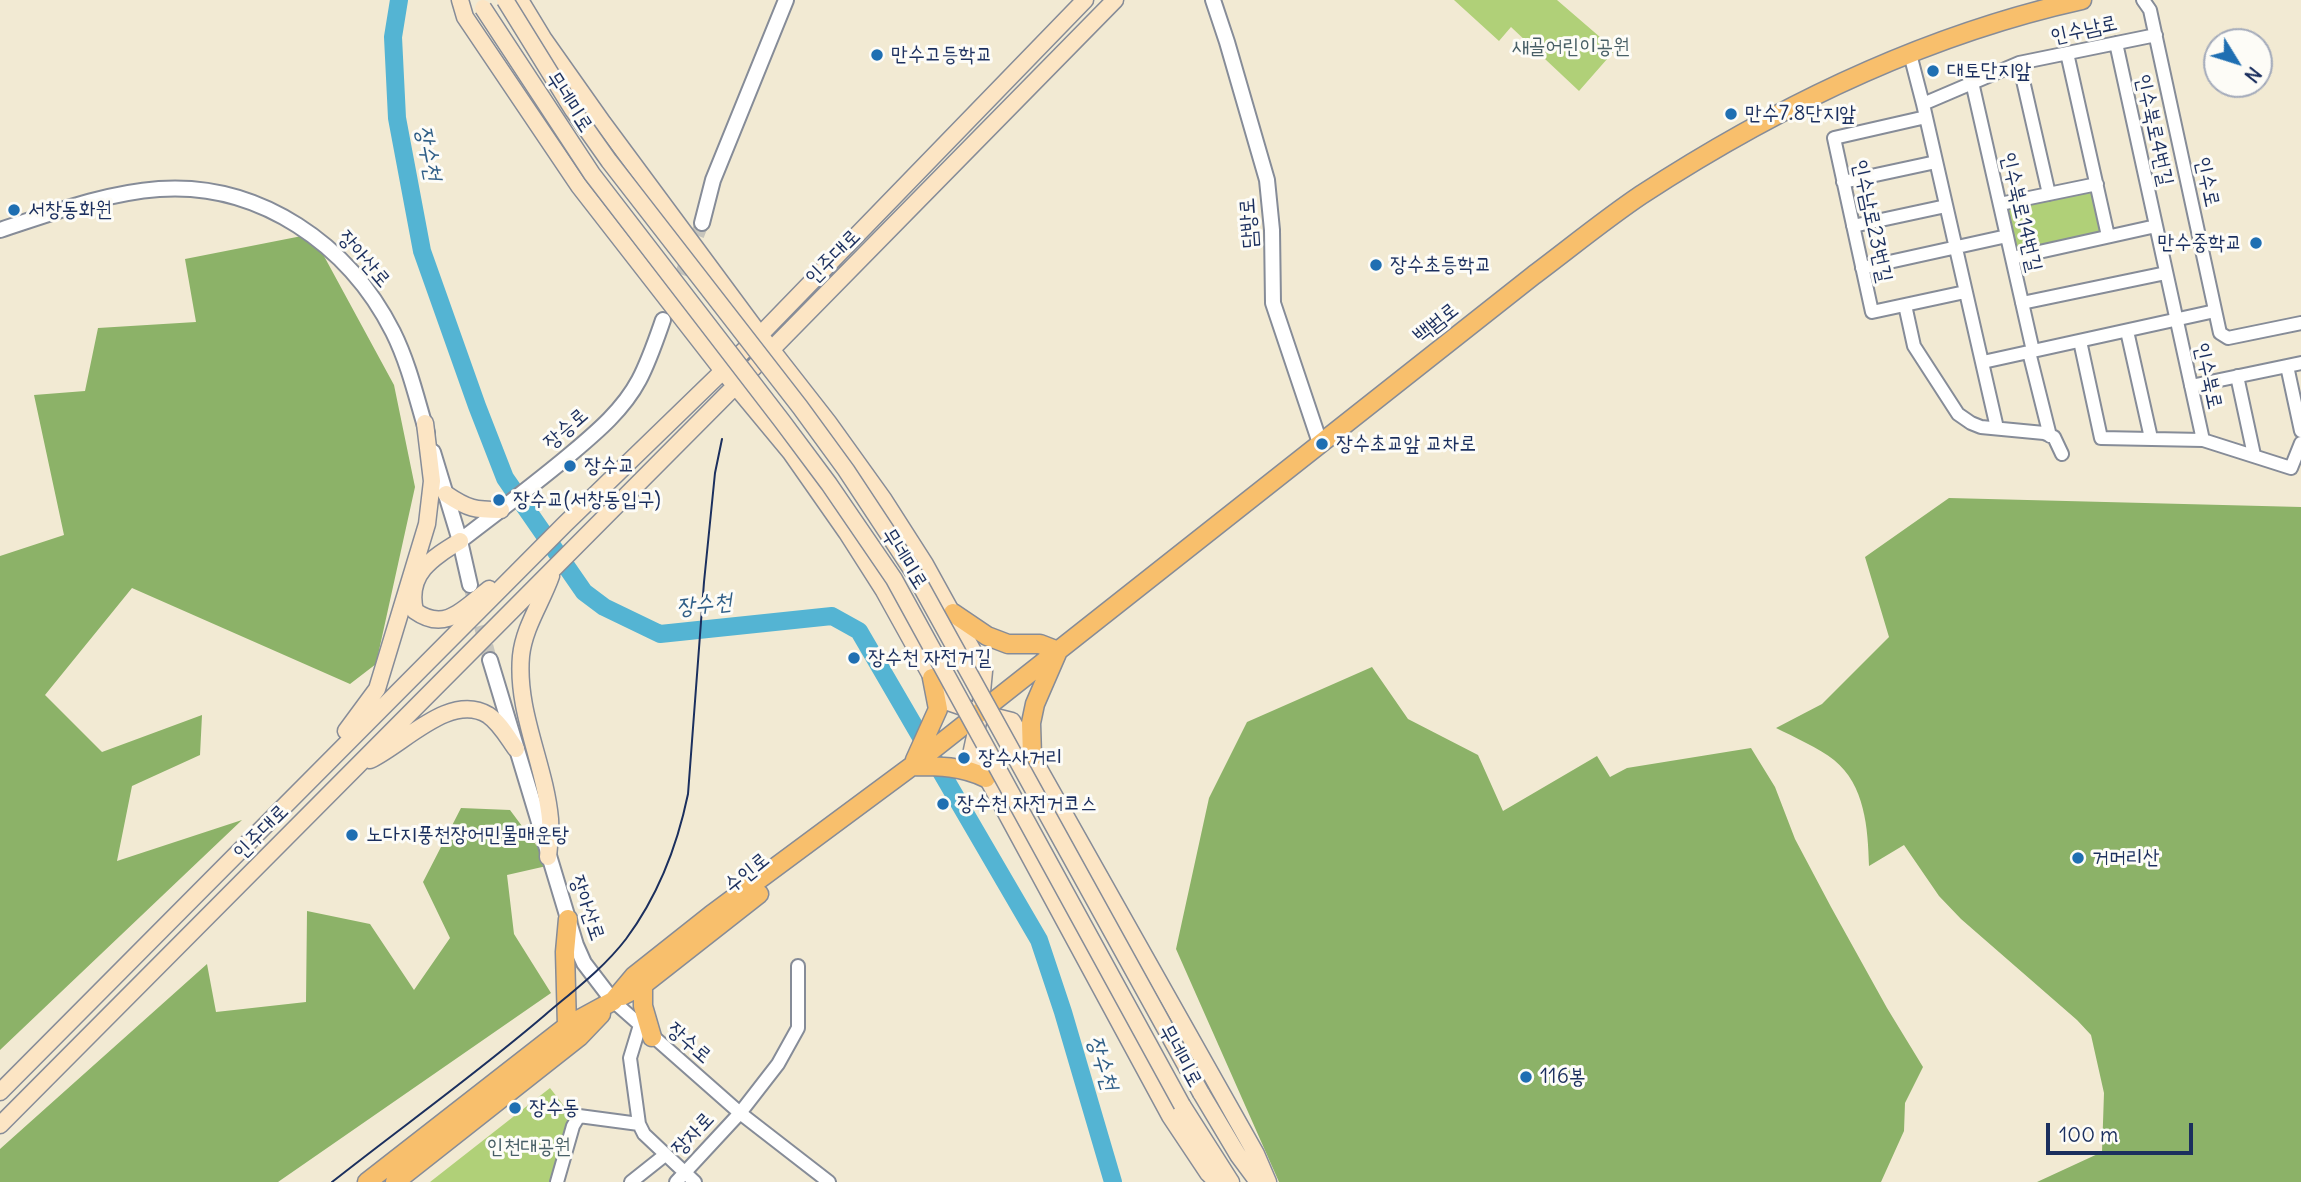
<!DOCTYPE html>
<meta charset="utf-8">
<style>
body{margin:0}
#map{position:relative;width:2301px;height:1182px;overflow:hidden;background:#f2ead3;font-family:Delius,sans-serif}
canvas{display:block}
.north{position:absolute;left:2203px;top:28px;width:70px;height:70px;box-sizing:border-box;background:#fdfcf7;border:2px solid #a3aaba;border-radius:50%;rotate:128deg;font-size:19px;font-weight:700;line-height:28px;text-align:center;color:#1b2f5e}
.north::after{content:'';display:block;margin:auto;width:24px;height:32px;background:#1f6fb2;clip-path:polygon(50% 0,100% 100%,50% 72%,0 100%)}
.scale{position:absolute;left:2046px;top:1123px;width:147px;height:32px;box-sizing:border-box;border:4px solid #1b2f5e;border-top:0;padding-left:9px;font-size:21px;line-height:24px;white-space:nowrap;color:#1b2f5e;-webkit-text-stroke:5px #fdfcf7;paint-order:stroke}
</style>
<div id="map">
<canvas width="2301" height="1182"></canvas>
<div class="north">N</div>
<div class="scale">100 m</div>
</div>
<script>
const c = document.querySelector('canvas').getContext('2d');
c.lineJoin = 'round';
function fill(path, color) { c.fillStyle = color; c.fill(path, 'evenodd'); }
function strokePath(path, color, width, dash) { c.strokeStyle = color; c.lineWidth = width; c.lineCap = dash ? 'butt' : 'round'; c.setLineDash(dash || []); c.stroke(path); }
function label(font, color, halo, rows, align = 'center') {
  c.font = font + ' Delius,"Poor Story",sans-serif'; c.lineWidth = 6; c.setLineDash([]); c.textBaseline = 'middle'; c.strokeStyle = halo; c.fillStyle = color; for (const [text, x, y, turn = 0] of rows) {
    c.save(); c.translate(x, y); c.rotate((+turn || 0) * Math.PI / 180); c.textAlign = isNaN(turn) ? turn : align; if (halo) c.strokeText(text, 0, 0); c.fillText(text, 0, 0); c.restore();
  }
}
fill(new Path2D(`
 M1454 0H1557L1615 50 1579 91 1511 27 1499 41Z
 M2097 184 2108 236 2012 258 2000 204Z
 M550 1088 572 1116 554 1182H430Z`), '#b0d078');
fill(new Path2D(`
 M312 234 394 385 415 487 376 664 350 684 132 588 45 695 102 752 202 715 200 755 132 786 117 861 242 820 0 1050V556L64 535 34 395 85 391 98 328 196 322 185 259Z
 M1949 498 2301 507V1182H2037L2102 1152 2104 1093 2091 1035 2077 1020 1961 919 1939 896 1904 845 1869 866C1868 828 1865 785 1834 760 1819 748 1794 737 1776 728L1822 704 1889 637 1865 557Z
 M1372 667 1408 719 1478 755 1503 811 1597 756 1610 777 1627 768 1751 748 1775 787 1795 839 1831 907 1887 1008 1923 1067 1905 1103 1904 1131 1881 1182H1279L1176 949 1209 798 1247 722Z
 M461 808 510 810 551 865 507 875 514 934 551 993 278 1182H0V1149L207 964 216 1012 306 1002 307 911 370 924 414 990 450 938 423 882Z`), '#8cb268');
strokePath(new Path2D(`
 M399 0 393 37 397 118 422 251 477 406 505 478 584 592 604 607 660 634 832 616 859 631 1039 940 1063 1012 1113 1182`), '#54b4d3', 18);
strokePath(new Path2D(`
 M674 294 702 223
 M470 585 490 660`), '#c7c5bc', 14, [14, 7]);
const minor = new Path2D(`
 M2143 0 2150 10 2220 333 2228 338 2301 323
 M2116 43 2203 440
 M2067 53 2108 236
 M1910 54 1923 104 1997 428
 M2019 63 2049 194
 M1972 82 2033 351
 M1923 104 2019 63 2156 35
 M1926 117 1834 138 1872 312 1965 292
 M1843 182 1936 162
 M2000 204 2097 184
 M1853 226 1946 206
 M2012 258 2156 226
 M1862 268 2007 236
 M2022 303 2166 273
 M1905 305 1914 346 1958 414 1971 423 1981 427 2044 433 2054 437 2062 454
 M2127 331 2151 438
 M2080 341 2101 438 2203 440 2291 468 2301 443
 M2029 352 2050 436
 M1983 362 2215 311
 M2287 366 2301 431
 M2237 376 2254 455
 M2191 386 2301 363
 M613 1001 740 1113 829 1182
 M639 1124 630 1058 640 1025
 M557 1182 573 1126 579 1116 639 1124 644 1134 695 1182
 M631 1182 665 1155
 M676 1182 740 1113 778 1064 798 1028V966`);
const tertiary = new Path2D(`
 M1213 0 1227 42 1267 180 1272 230 1273 303 1320 443
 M702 223 713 180 786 0
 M0 230C52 213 105 193 159 189 260 182 349 245 393 332 409 364 417 400 427 433
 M433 452 460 541 470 585
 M460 541C495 514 531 487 566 458 593 435 622 412 639 380 649 361 656 340 663 320
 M490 660 576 945 584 963 613 1001`);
const secondary = new Path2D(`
 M460 0 465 17 579 186 723 371 791 453 847 533 884 591 945 701 980 713 972 750 1170 1116 1208 1173 1217 1182
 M520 0 543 38 603 123 760 335 828 422 884 500 925 564 984 671 980 713 1012 721 1256 1154 1268 1182
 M446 494C468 509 475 510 501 510
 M460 541C432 558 406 574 415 611 446 633 464 608 489 589
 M346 731 377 689 427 524 432 481 425 423
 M370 760C404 744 450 692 488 715 500 723 508 738 516 749
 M548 857C549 845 551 831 550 819 545 764 516 712 521 656 524 627 542 602 551 576
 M0 1092 565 524 760 335 1085 0
 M1201 1093 1238 1155 1258 1182
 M1182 1105 1231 1182
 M0 1125 772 349 1115 0`);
const primary = new Path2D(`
 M953 613 987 636 1008 644H1040L1058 651 1035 704 1031 723 1032 757
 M915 760 938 709 932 678
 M912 766C939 766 962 766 986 778
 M643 985V1006L652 1037
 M622 996 643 985 759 894
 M567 1026 565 952 568 919
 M367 1182 567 1026 613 1001 634 976 711 915 912 766 1534 275C1570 248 1604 220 1641 195 1776 107 1924 35 2082 0
 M395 1182 579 1037 601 1014`);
strokePath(minor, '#868c98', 16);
strokePath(tertiary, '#868c98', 18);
strokePath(secondary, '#868c98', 19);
strokePath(primary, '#868c98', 21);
strokePath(minor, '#fff', 12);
strokePath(tertiary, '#fff', 14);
strokePath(secondary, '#fce5c4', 16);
strokePath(primary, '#f8bf6c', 18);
strokePath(new Path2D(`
 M332 1182C403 1126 476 1074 545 1015 573 991 603 969 626 939 658 896 677 847 688 794L704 582 715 473 722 439`), '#1b2f5e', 2);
const secondaryBridge = new Path2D(`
 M505 0 573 110 609 161 800 407 846 470 912 570 1201 1093
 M483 8 592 174 782 421 829 484 894 579 1182 1105`);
strokePath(secondaryBridge, '#868c98', 19, []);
strokePath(secondaryBridge, '#fce5c4', 16);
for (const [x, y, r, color] of [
 [877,55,7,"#1f6fb2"],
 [1933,71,7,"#1f6fb2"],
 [1731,114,7,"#1f6fb2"],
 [14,210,7,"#1f6fb2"],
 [2256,243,7,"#1f6fb2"],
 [1376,265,7,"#1f6fb2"],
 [1322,444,7,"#1f6fb2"],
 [570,466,7,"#1f6fb2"],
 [499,500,7,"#1f6fb2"],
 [854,658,7,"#1f6fb2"],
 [964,758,7,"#1f6fb2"],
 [943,804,7,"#1f6fb2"],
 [352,835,7,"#1f6fb2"],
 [2078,858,7,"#1f6fb2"],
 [1526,1077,7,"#1f6fb2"],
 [515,1108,7,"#1f6fb2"]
]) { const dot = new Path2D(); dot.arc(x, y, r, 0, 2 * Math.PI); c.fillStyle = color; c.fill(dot); strokePath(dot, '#fdfcf7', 2.5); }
label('21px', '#1b2f5e', '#fdfcf7', [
 ["인수남로",2084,30,-12],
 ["무네미로",569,102,57],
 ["인수북로4번길",2154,130,78],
 ["인수로",2207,182,78],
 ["인수북로14번길",2021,212,77],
 ["인수남로23번길",1872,221,78],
 ["담방로",1249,223,-94],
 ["인주대로",833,257,-45],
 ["장아산로",364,259,49],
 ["백범로",1436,323,-38],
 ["인수북로",2208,376,78],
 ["장승로",566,429,-41],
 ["무네미로",904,559,58],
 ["인주대로",261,832,-45],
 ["수인로",747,873,-39],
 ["장아산로",587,908,71],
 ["장수로",689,1043,41],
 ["무네미로",1180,1056,61],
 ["장자로",693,1134,-47]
]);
label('21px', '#485f66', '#fdfcf7', [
 ["새골어린이공원",1571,47],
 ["인천대공원",529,1147]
]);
label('21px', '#1b2f5e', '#fdfcf7', [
 ["만수고등학교",891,55],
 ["대토단지앞",1947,71],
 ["만수7.8단지앞",1745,114],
 ["서창동화원",28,210],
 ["만수중학교",2242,243,"right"],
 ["장수초등학교",1390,265],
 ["장수초교앞 교차로",1336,444],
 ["장수교",584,466],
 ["장수교(서창동입구)",513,500],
 ["장수천 자전거길",868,658],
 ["장수사거리",978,758],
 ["장수천 자전거코스",957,804],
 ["노다지풍천장어민물매운탕",366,835],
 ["거머리산",2092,858],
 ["116봉",1540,1077],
 ["장수동",529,1108]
], 'left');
label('italic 23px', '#2f5e87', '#fdfcf7', [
 ["장수천",428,153,79],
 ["장수천",704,605,-6],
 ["장수천",1102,1063,73]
]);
</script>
